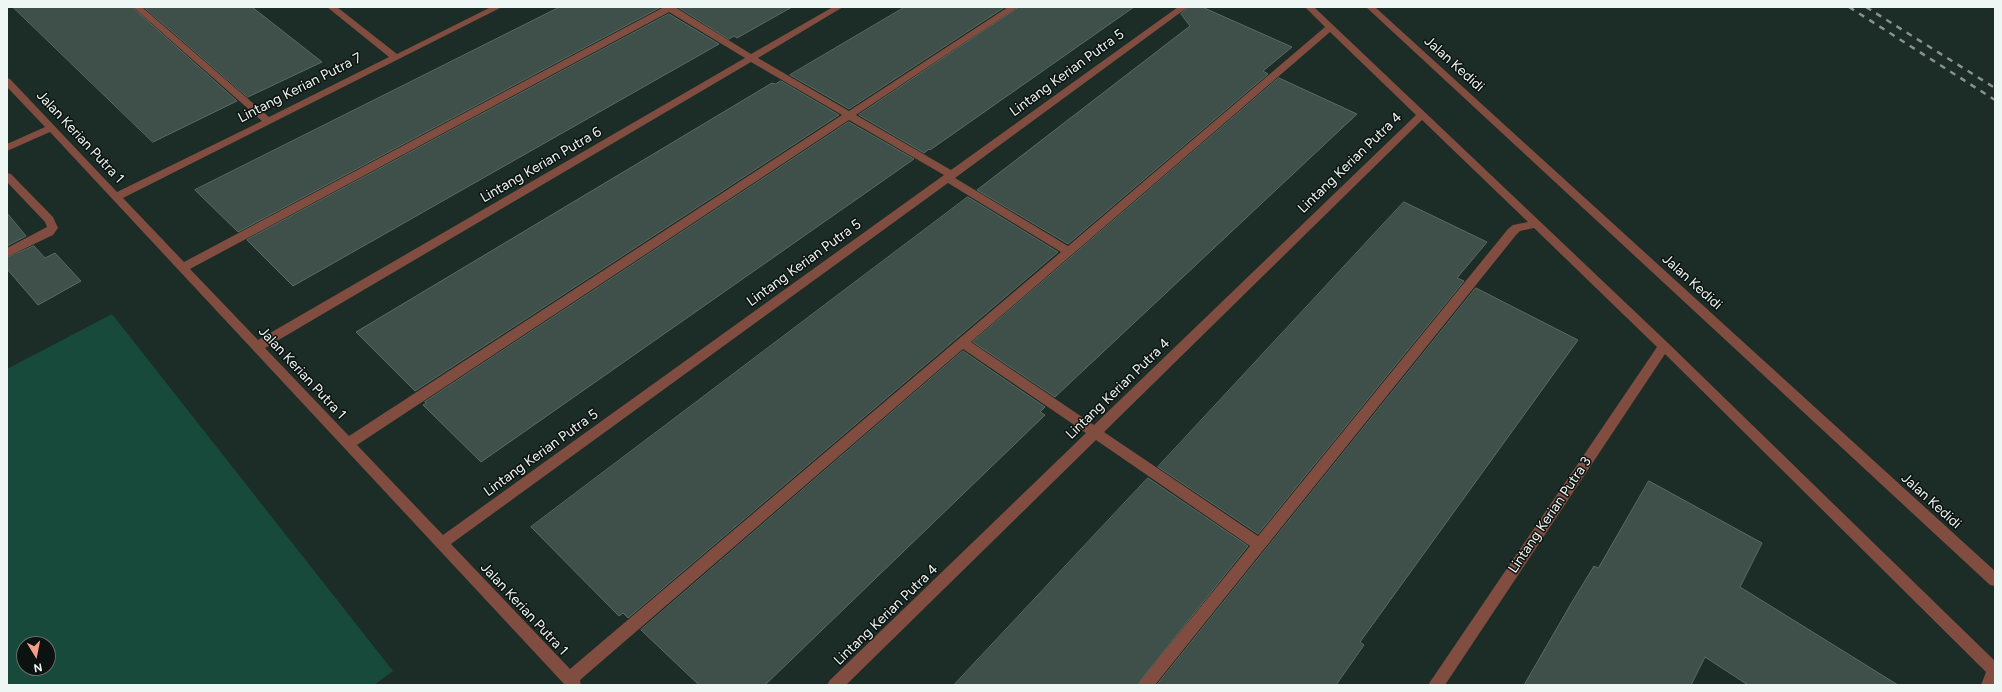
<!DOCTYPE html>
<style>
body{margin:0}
#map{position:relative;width:2002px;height:692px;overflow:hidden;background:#1c2c26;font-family:Figtree,sans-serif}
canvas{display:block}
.frame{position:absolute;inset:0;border:8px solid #eef7f3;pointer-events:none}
.north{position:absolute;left:16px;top:636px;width:40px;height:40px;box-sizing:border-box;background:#0c1210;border:1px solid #666e6b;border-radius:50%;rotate:170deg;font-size:11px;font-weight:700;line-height:16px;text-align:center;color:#eef7f3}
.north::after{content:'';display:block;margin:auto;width:14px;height:18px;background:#f49e89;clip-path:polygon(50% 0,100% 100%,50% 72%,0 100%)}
</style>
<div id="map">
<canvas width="2002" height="692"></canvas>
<div class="frame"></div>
<div class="north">N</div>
</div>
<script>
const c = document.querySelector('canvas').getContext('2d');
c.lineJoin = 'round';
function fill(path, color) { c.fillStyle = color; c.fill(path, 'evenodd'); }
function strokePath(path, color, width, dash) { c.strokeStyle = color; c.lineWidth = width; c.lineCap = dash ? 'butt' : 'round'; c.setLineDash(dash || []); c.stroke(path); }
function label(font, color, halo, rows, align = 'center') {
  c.font = font + ' Figtree,sans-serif'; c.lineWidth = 3; c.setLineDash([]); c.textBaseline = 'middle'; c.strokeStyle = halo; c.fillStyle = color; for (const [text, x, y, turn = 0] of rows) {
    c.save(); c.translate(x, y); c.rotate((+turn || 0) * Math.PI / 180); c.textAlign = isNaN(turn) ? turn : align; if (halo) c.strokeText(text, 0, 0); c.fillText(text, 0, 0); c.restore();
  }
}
fill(new Path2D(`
 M112 314 393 671 374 685H7V369ZM24 644H48V668H24Z`), '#174a3b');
const building = new Path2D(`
 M13 7H132L237 101 153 142Z
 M144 7H252L322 62 248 97Z
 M560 7H661L238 232 195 190Z
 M678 7H792L737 38 734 36 729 39Z
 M905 7H1005L849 109 790 75Z
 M1019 7H1134L930 150 929 149 924 153 859 115Z
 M1189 7H1202L1292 47 1263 71 1268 74 1068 244 977 190 1190 26 1181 14Z
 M669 14 719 44 293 286 247 240Z
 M1279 78 1357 114 1055 397 973 342Z
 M781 81 839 115 415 391 356 332 772 83 775 84Z
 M849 122 914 159 481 462 423 405 427 403 425 402Z
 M968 197 1058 252 628 618 623 613 619 616 531 527Z
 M1404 202 1487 242 1457 278 1464 281 1258 534 1158 467Z
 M7 213 26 236 7 246Z
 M34 246 45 258 55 253 81 281 38 305 7 269V258Z
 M1476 288 1578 340 1360 642 1364 645 1336 685H1157Z
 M963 351 1045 407 1040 412 1045 415 765 685H699L641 630Z
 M1148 478 1248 546 1137 685H954Z
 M1649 481 1762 543 1740 587 1898 685H1748L1705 657 1691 685H1524L1572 602 1594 566 1598 568Z`);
fill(building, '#3f4f49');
strokePath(building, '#5a6b64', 1);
fill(new Path2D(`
 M133 7H142L269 117 389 57 327 7H337L397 54 491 7H502L123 198 184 262 664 7H675L751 54 833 7H843L758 58 849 111 1008 7H1018L856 115 951 170 1178 7H1188L955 178 1068 246 1325 27 1305 7H1314L1668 343 1995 661V685H1981L1986 672 1665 354 1445 685H1428L1657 347 1534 228 1520 231 1516 235 1155 685H1138L1141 680 1250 546 1096 440 846 685H827L830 680 1086 433 963 349 580 680 581 685H565L50 132 7 151V144L45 127 7 87V78L10 79 117 192 262 121ZM669 12 745 58 258 340 190 269ZM1330 32 1416 115 1094 425 971 342ZM751 62 842 115 349 436 265 348ZM849 120 944 175 443 535 357 445ZM1422 120 1528 222 1513 225 1508 229 1258 536 1104 432ZM948 183 1061 252 570 669 451 544Z
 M1366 7H1375L1995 571V586L1990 585Z
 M7 173 11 174 53 217 58 228 53 235 7 257V248L47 227 45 222 7 182Z`), '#814d40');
strokePath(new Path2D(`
 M1849 7 1995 100
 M1866 7 1995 88`), '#86928e', 2.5, [6, 6]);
label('14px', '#eef7f3', '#0c1210', [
 ["Jalan Kedidi",1454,64,42],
 ["Lintang Kerian Putra 5",1067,73,-36],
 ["Lintang Kerian Putra 7",300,88,-27],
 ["Jalan Kerian Putra 1",80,137,47],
 ["Lintang Kerian Putra 4",1350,163,-44],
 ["Lintang Kerian Putra 6",541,165,-30],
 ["Lintang Kerian Putra 5",804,263,-36],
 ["Jalan Kedidi",1692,282,42],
 ["Jalan Kerian Putra 1",302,373,47],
 ["Lintang Kerian Putra 4",1118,389,-44],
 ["Lintang Kerian Putra 5",541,453,-36],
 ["Jalan Kedidi",1931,501,42],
 ["Lintang Kerian Putra 3",1550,515,-56],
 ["Jalan Kerian Putra 1",524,609,47],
 ["Lintang Kerian Putra 4",886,615,-44]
]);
</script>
